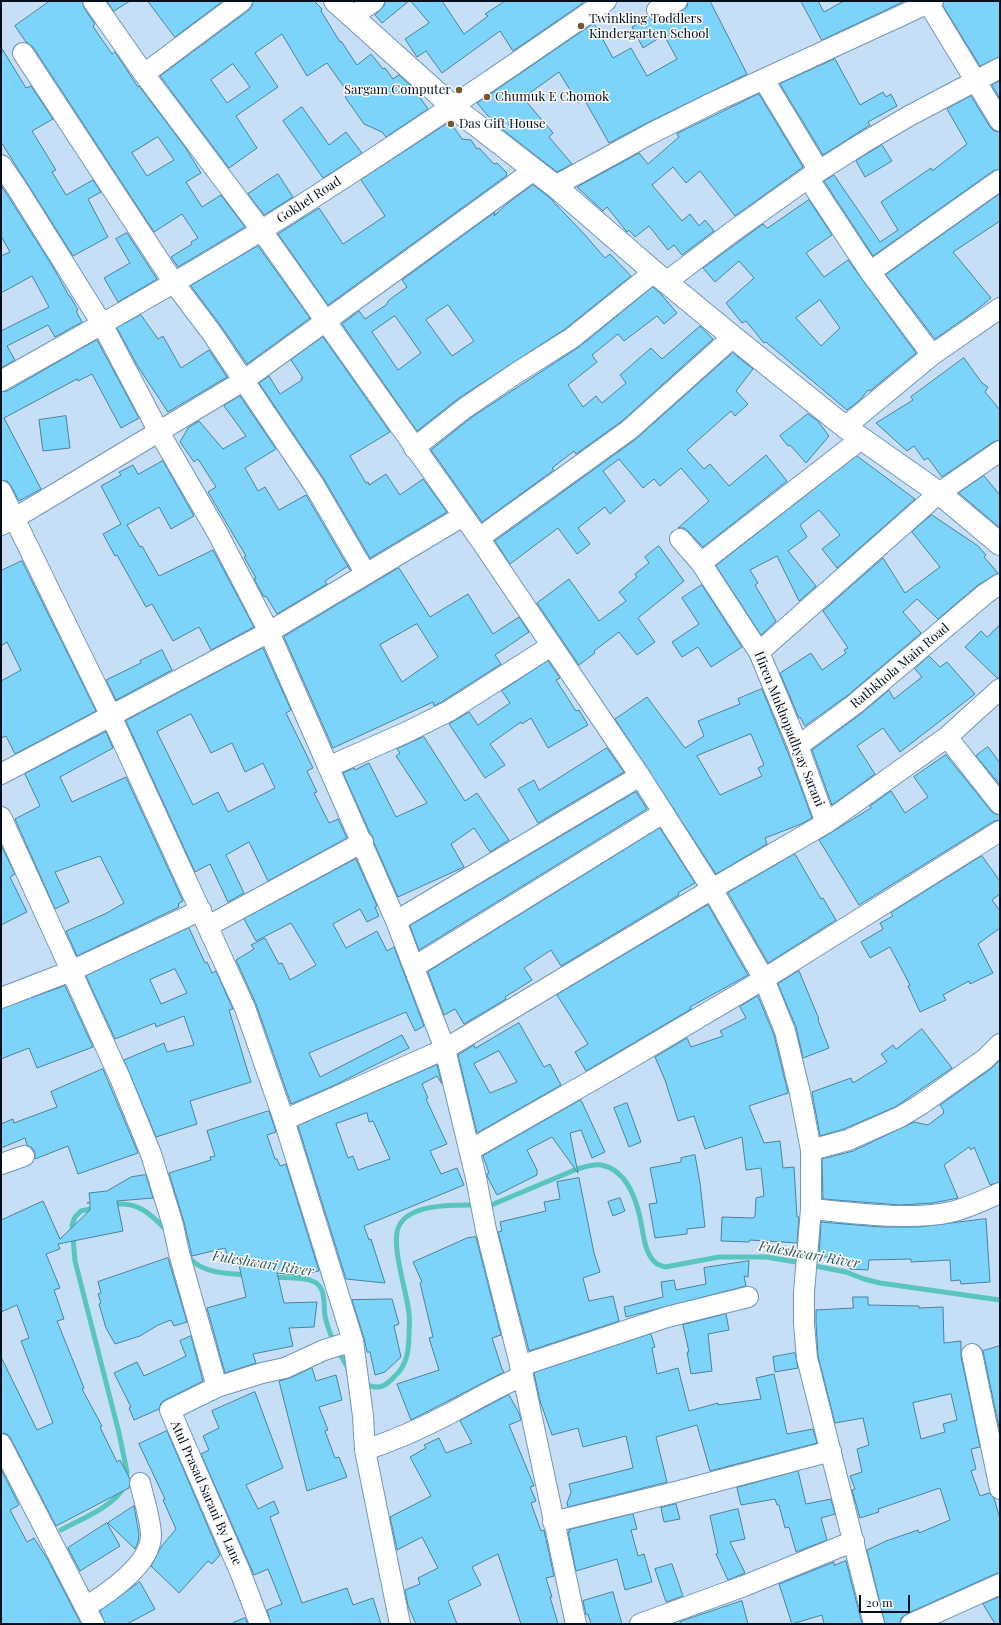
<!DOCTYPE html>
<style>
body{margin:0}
#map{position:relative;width:1001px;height:1625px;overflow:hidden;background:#c6dff7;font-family:"Playfair Display",serif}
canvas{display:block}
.frame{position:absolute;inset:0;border:2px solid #030f1d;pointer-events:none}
.scale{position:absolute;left:859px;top:1595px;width:51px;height:18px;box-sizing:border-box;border:2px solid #030f1d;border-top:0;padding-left:5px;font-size:12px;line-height:14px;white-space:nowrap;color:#030f1d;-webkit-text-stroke:3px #fcfcfc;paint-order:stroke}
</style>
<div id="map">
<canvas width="1001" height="1625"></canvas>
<div class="frame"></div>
<div class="scale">20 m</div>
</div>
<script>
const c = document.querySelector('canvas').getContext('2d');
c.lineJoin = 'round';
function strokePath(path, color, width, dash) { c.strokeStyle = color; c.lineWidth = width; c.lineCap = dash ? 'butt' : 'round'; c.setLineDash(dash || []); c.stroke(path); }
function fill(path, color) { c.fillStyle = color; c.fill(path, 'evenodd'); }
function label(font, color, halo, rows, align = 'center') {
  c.font = font + ' "Playfair Display",serif'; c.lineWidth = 3; c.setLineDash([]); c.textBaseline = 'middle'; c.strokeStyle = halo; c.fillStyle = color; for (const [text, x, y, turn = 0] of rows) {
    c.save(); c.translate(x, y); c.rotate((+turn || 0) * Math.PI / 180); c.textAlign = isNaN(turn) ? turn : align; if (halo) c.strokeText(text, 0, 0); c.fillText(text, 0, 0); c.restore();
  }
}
strokePath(new Path2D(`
 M111 1205C137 1200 151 1214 167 1231
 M486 1206H489L577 1169C585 1167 593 1164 601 1165 629 1170 638 1204 642 1228 644 1239 646 1256 657 1264 659 1265 662 1266 665 1267L719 1257H766L802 1263
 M95 1208 81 1211 75 1217 72 1225 75 1261 119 1433 127 1472 126 1479
 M188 1256C202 1274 226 1273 246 1275
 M810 1265 846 1272 864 1279 880 1283 1000 1300
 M272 1277C282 1278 304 1277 312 1281 327 1286 323 1304 325 1316 327 1325 330 1334 334 1342
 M337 1349 349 1370
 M363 1384C379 1389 383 1389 395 1376 407 1365 409 1350 409 1334 409 1327 410 1320 409 1313 407 1292 390 1244 399 1226 410 1203 456 1205 478 1205
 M61 1530C81 1519 113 1507 124 1487`), '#58c6be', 5);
const building = new Path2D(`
 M50 1H82L84 8 95 24 93 26 96 31 112 54 115 52 138 87 139 86 185 147 201 173 186 182 202 207 221 195 245 227 178 267 171 257 192 244 191 242 198 238 182 214 154 232 33 47 26 42 15 26ZM158 137 174 160 147 176 132 153Z
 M107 1H130L114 11Z
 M148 1H223L175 37Z
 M253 1H314L322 9 321 11 340 42 341 41 357 65 371 54 383 69 385 68 393 79 399 75 414 89 428 109 386 137 382 132 364 124 345 97 349 94 327 63 307 76 282 34 255 53 278 87 236 116 257 148 229 168 160 76 249 10 252 6ZM233 64 250 87 227 103 211 80Z
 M386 1H409L382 23 375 15 384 6Z
 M411 1H442L464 34 488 16 485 14 505 1H582L583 3 513 51 500 31 442 73 426 51 417 57 405 39 429 23Z
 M688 1H710L747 74 645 124 609 143 584 99 578 103 559 72 524 97 526 99 525 100 553 133 549 137 572 164 557 172 494 123 477 103 594 23 613 58 631 48 647 76 677 59 664 35 643 48 632 27 649 17 655 21H661L682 11 687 7Z
 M801 1H818L824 12 844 1H905L822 40Z
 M944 1H1000V57L980 66 943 6Z
 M1 47 26 88 31 86 53 119 32 131 56 170 52 172 66 195 93 180 101 192 88 199 108 237 73 256 1 142Z
 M835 59 860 105 883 92 886 97 891 94 897 106 868 122 870 125 823 155 780 84Z
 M1000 81V99L992 85Z
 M759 94 803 167 735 216 700 171 686 183 673 167 652 185 682 221 690 214 699 226 705 220 714 231 682 255 674 245 668 250 649 226 635 237 629 230 627 232 607 207 603 211 577 187 639 153 648 164 679 137 677 134Z
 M971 96 990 127 994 131 1000 132V169L993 171 873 256 824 181 834 175 880 242 898 230 881 202 931 168 932 171 967 144 947 109Z
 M302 107 329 145 346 132 362 153 323 178 283 121Z
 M450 122 462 139 471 140 477 149 479 148 494 164 497 163 507 173 506 176 328 305 278 234 319 208 343 244 385 216 361 180Z
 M882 145 892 161 865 177 856 161Z
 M278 174 293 197 264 215 248 194Z
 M1 185 53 267 69 296H70L78 310 76 311 82 322 55 337 48 325 7 346 15 360 1 368V331L49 307 32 276 1 293V256L10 252 1 236Z
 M533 185 549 197 585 235 605 258 610 254 631 276 565 329 459 398 417 431 342 324 359 311 365 319 386 305 389 300 407 287 402 280 495 212 494 216 508 203ZM448 305 474 341 452 356 426 320ZM395 316 421 353 398 370 372 332Z
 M1000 194V221L953 252 991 298 975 311 935 339 886 275Z
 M809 200 832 235 806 253 824 277 848 260 916 353 870 391 868 390 860 400 847 410 766 342 764 343 746 321 742 323 726 303 754 278 739 261 715 282 703 268 763 224 767 228ZM820 300 840 328 821 346 796 318Z
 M127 233 157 279 118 302 104 278 130 263 116 239Z
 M258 246 310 318 247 364 221 326 191 286Z
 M653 287 660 293 677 313 664 324 657 316 624 341 618 334 592 355 597 362 568 385 583 407 596 396 602 403 626 383 620 375 651 348 662 359 700 326 713 339 622 421 576 454 574 451 552 468 554 470 482 522 431 450 472 417 579 347Z
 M141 315 158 339 163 336 181 368 209 350 227 377 168 412 137 365 117 328Z
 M323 337 390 432 350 456 366 483 368 482 369 485 386 474 400 495 423 479 447 512 370 558 324 479 259 383 269 376 280 394 302 380 301 378H303L291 360Z
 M97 340 139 418 121 428 92 374 78 381 77 379 4 418 41 489 19 501 11 486 7 481 1 480V392L7 391Z
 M733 353 753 369 736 391 748 404 735 416 731 411 687 450 704 469 710 464 729 486 766 455 787 481 703 547 688 531 684 528H678L709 501 681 468 660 486 654 479 643 488 619 459 603 471 625 501 610 514 605 507 578 528 590 544 577 554 558 528 510 564 495 541 636 439Z
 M964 358 982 383 988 387 985 392 1000 410V440L993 442 942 477 928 458 924 460 914 446 907 451 876 423 913 400 911 397Z
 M240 396 276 449 245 468 258 491 265 487 279 510 306 495 350 570 348 566 325 581 327 584 277 614 266 596 264 597 254 579 256 578 244 557 246 556 208 492 216 487 198 459 194 462 180 442 188 428 199 421 223 449 246 436 224 406Z
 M808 414 818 421 829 436 806 463 790 445 788 446 780 436Z
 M66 416 70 448 43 451 39 420Z
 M857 456 915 499 837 568 822 549 840 535 819 510 800 525 807 537 788 551 816 586 799 601 777 556 750 570 758 583 755 585 776 621 761 635 716 566Z
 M163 461 194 516 171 529 159 507 127 525 140 547 142 546 159 576 213 550 254 627 211 650 199 627 173 641 152 604 146 607 117 555 115 556 103 534 121 524 101 486 121 475 119 472 133 465 138 474Z
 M984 476 1000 495V528L959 493Z
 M932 515 978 546 986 555 984 557 998 573 978 585 938 619 917 599 903 612 921 633 848 695 805 726 800 717 799 718 780 673 811 653 822 670 846 653 844 650 848 648 823 611 883 558 905 593 940 567 912 532Z
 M659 546 684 581 638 618 655 642 637 655 619 632 594 651 595 653 579 665 537 603 569 579 599 621 626 601 619 592 637 577 635 574 649 563 645 557Z
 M22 561 96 711 15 754 6 736 1 738V681L21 670 7 642 1 646V571Z
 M399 568 430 617 468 594 493 634 519 617 529 632 495 655 501 664 443 701 434 706 433 702 333 748 284 637ZM417 624 438 657 402 682 380 645Z
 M702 585 742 647 711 667 698 647 682 657 672 642 699 624 682 598Z
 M1000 625V678H997L965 647 981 631 987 637Z
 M263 648 291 710 286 713 313 768 307 771 317 792 314 793 329 823 338 819 347 838 268 881 249 842 226 855 244 893 228 902 210 864 195 872 126 721ZM191 714 211 753 232 743 245 772 263 763 275 788 228 812 218 792 193 805 157 732Z
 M162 650 172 670 116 700 106 680 141 663 140 661Z
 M929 656 940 667 947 662 975 694 900 752 883 728 857 746 875 774 832 805 812 750 862 713 889 690 894 699 922 677 915 669Z
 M548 661 560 678 556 680 576 711 579 710 588 725 548 748 531 718 522 724 521 722 490 744 505 765 485 778 449 724 469 712 478 725 510 703 502 691Z
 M762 689 790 758 812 818 801 824 765 838 767 844 716 874 615 719 647 697 685 748 704 736 698 721 740 704 738 699ZM751 734 764 765 758 768 762 776 720 795 697 756Z
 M106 732 113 748 60 777 72 802 126 777 183 901 178 904 179 907 77 956 66 931 105 914 124 903 100 856 55 872 69 902 55 909 15 819 40 806 25 774Z
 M424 737 465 801 477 793 509 840 490 852 474 828 451 844 464 867 398 897 374 843 373 837 370 833 343 773 354 768 355 770 369 763 396 817 427 803 396 756 400 753 397 749Z
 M988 747 1000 763V785L976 756Z
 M607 748 624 772 538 823 518 789 534 780 539 790Z
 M946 755 991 811 995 814 1000 815V820L994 821 859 905 819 840 871 808 870 806 891 791 905 813 928 797 914 777Z
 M636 792 647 809 419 950 410 926Z
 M660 828 695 883 678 893 679 895 561 966 551 950 524 968 532 980 505 997 506 999 464 1024 455 1009 444 1015 428 972Z
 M1 845 15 874 10 877 27 912 1 925Z
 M795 854 821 899 823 898 836 920 768 963 728 893Z
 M982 856 1000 881V894L992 900 1000 911V928L978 944 993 973 970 984 969 981 943 995 946 1000 920 1012 908 986 910 985 890 947 870 958 861 942 883 929 880 923 893 916 891 913Z
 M356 859 377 906 375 907 379 916 367 922 360 909 333 924 346 948 377 931 387 951 394 947 424 1026 415 1031 406 1012 309 1053 320 1077 402 1035 409 1048 333 1086 291 1104 256 1004 236 960 254 949 251 945 265 938 279 964 282 963 290 980 316 965 291 923 256 941 244 919Z
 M708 905 748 975 690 1007 691 1009 586 1071 575 1052 588 1044 557 995Z
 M189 928 205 963 207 962 212 973 216 971 233 1009 229 1010 251 1082 190 1101 197 1124 156 1137 124 1060 164 1043 167 1052 194 1045 184 1016 156 1027 155 1023 115 1039 86 976ZM175 969 187 993 161 1004 150 980Z
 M799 971 819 1019 818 1020 829 1048 803 1058 796 1027 778 984Z
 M65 986 93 1047 37 1068 29 1048 1 1059V1009Z
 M758 996 774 1035 788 1093 749 1106 764 1143 780 1141 783 1168 794 1167 797 1217H799L797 1243 750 1240 749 1242 721 1241 722 1217 753 1218 755 1216 756 1198 764 1196 761 1168 746 1170 742 1137 705 1149 694 1116 678 1121 665 1080 655 1057 687 1038 691 1047 723 1036 720 1031 746 1018 740 1007Z
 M519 1023 544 1067 550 1064 561 1085 477 1133 458 1055 474 1045 475 1048ZM499 1051 517 1082 490 1093 474 1064Z
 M922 1029 952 1068 895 1107 844 1129 820 1136 812 1092 851 1078 853 1083 887 1062 881 1054 893 1045 896 1049Z
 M1000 1060V1182L990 1185 974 1147 971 1150 969 1147 944 1165 958 1198 933 1203 900 1205 823 1199 822 1159 853 1151 914 1122 928 1125 944 1113 943 1112 944 1111 940 1105 992 1068Z
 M437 1065 442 1084 437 1076 422 1084 428 1098 426 1099 447 1144 430 1151 441 1174 457 1168 464 1185 364 1226 369 1240 371 1239 385 1283 346 1279 298 1126ZM367 1113 369 1122 373 1121 390 1159 358 1170 353 1156 348 1158 336 1124Z
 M103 1069 138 1153 78 1174 68 1146 35 1159V1152L32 1148 27 1145 25 1138 1 1148V1124L13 1119 14 1123 57 1107 51 1092Z
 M581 1100 605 1152 592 1158 581 1130 570 1133 578 1173 552 1137 527 1150 537 1170V1175L497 1195 487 1176V1174L489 1173 483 1156Z
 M627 1103 641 1142 629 1147 614 1108Z
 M269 1111 276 1132 267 1135 275 1159H277L280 1166 286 1164 319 1271 307 1273V1276L277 1273 284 1303 317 1302 314 1327 289 1328 293 1346 253 1354 256 1363 225 1373 207 1308 246 1297 239 1265 230 1264 225 1248 192 1256 184 1222 169 1173 211 1160 210 1157 215 1156 207 1131Z
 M695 1155 700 1183 705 1227 687 1229V1234L655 1238 649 1204 657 1203 650 1168 681 1162V1158Z
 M146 1175 153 1198 117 1201 123 1231 58 1244 60 1249 46 1254 60 1288 54 1290 64 1319 57 1321 84 1388 82 1389 102 1426 100 1427 117 1462 120 1460 130 1479 129 1488 56 1526 11 1439 7 1434 1 1433V1357L37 1430 53 1423 21 1341 29 1338 17 1305 1 1312V1220L43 1201 60 1239 90 1210V1203H87L90 1202 89 1193 107 1191 131 1177Z
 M579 1178 594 1253 600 1272 583 1278 589 1301 613 1296 619 1321 529 1351 498 1232 502 1231 500 1222 546 1211 544 1202 560 1199 557 1182Z
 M620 1198 625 1211 613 1216 608 1202Z
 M986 1219 990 1282 961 1284 960 1280 951 1281 950 1260 911 1262V1259L869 1260 868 1270 850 1269V1264L840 1263V1261L831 1260V1257H819L821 1222 881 1227H918Z
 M476 1237 501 1335 492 1338 502 1369 504 1372 411 1420 397 1384 439 1370 429 1338 433 1337 420 1283 422 1282 413 1262 467 1238Z
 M168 1258 187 1322 174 1326 171 1320 158 1325 140 1336 115 1344 106 1328 99 1304 101 1303 98 1294 101 1293 98 1282Z
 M749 1261 748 1277 744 1276 746 1286 626 1317 624 1307 663 1297 661 1282 674 1280 676 1290 706 1284 704 1268Z
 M853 1297H868V1305L919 1306V1308L943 1307 944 1343 961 1341V1356L980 1447 971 1449 976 1469 971 1471 980 1496 989 1493 994 1498 1000 1519V1573L995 1574 906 1614 901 1618 900 1624H885L867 1550 886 1541 918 1530 919 1533 950 1520 940 1488 878 1509 879 1512 860 1518 852 1490 855 1489 850 1476 862 1472 857 1449 869 1445 863 1418 835 1423 818 1356 816 1323V1310L853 1308ZM951 1394 957 1420 943 1424 945 1432 921 1439 913 1403Z
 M390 1299H392L399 1324 394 1326 401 1357 385 1372 375 1375 370 1352H367L364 1338 352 1300Z
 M726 1314 729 1330 708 1334 712 1371 691 1374 687 1352H689L683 1325Z
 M651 1334 655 1347 652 1348 657 1374 678 1368 689 1411 718 1403V1405L761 1399 756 1378 774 1374 787 1434 813 1429 817 1443 710 1471 697 1425 656 1437 667 1482 568 1507 567 1503 571 1492 569 1484 633 1468 626 1436 583 1447 578 1428 552 1435 540 1401 534 1373Z
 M191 1336 203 1381 165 1400 161 1403 159 1409 134 1420 129 1408 131 1407 114 1373 137 1362 144 1376 170 1364 186 1356 180 1341Z
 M1000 1346V1432L983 1351Z
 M795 1353 798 1368 775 1372 773 1357Z
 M312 1368 316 1381 336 1375 342 1400 319 1407 328 1430 325 1431 335 1458 339 1457 347 1477 307 1491 279 1381 290 1378Z
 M255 1392 283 1468 246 1485 258 1509 274 1501 279 1513 270 1517 302 1603 347 1588 353 1605 373 1598 381 1624H271L267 1610 282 1604 268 1569 254 1575 201 1454 209 1450 203 1436 219 1428 212 1411Z
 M509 1395 519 1413 521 1420 509 1425 534 1486 530 1487 536 1501 531 1503 541 1531 544 1530 554 1576 546 1578 552 1597H550L558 1624H521L498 1554 472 1567 481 1585 448 1601 457 1624H416L408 1606 405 1590 420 1584 418 1578 438 1568 422 1537 397 1550V1549L390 1517 431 1496 410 1457 426 1448 424 1445 439 1438 446 1453 472 1443 460 1421Z
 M167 1431 220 1555 212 1564 208 1561 179 1593 151 1566 161 1547 176 1529 163 1500 165 1499 139 1444Z
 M1 1469 19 1505 10 1510 27 1542 34 1538 48 1560 81 1624H1Z
 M798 1471 806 1504 831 1499 835 1514 821 1518 827 1540 796 1552 789 1527 785 1528 779 1505H777L775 1499 741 1505 737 1488Z
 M676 1504 680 1519 664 1522 661 1508Z
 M134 1506 139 1534 138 1542 135 1549 108 1523Z
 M738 1509 745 1539 730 1542 745 1573 728 1580 716 1554 718 1553 710 1516Z
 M633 1514 637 1529 631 1530 638 1556 644 1554 652 1582 625 1590 617 1559 576 1571 568 1532H570L569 1530Z
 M107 1523 120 1546 80 1571 68 1548Z
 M846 1561 862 1624H824L822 1615 792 1624 779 1584 834 1562V1565Z
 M672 1564 683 1596 666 1602 655 1569Z
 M140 1582 155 1609 127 1624H105L100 1611Z
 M613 1592 622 1624H591L588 1614 586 1615 583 1601Z
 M1000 1597V1624H995L983 1604Z
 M742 1601 748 1624H680V1622Z
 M245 1618 248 1624H233V1623Z`);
fill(building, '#7cd4fb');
strokePath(building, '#49829c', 1);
const minor = new Path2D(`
 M93 1 144 74 262 231 479 538 640 776 712 889 764 979 785 1031 800 1093 811 1150V1209L804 1292V1324L807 1358 874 1624
 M927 1 1000 121
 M657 10 677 1
 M353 16 374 1
 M23 53 174 283 211 332 314 485 366 574
 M144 74 242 1
 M764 80 819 171
 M1 165 17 188 102 324 159 432 217 532 269 632 396 921 445 1049 476 1178 486 1230 523 1376 576 1624
 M808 178 863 143 909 116 1000 68
 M555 186 650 134 714 102 933 1
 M870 272 1000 180
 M666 282 732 232 808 178 870 272 932 355
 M1 381C89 331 177 283 262 230 379 157 493 79 606 1
 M845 427 932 355 1000 308
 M414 448 465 408 518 372 572 338 654 272
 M1 491 111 716 245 1008 284 1120 353 1341 363 1416 365 1450 400 1624
 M1 525 15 518 243 381 534 170
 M479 538 629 430 733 337
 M680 539 701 563 759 652 798 746 826 823
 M701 563 861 439
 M759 652 939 493 1000 451
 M947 737 1000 804
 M798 746 855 704 985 594 1000 584
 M328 767 407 732 449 711 551 646
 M1 774 269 632 463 516
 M1 817 120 1078 151 1154 173 1225 179 1253 217 1387
 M396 921 640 776
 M208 926 363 842
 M414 967 663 813
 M1 998 71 971 201 910
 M284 1120 445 1049 712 889 826 823 947 737 1000 689
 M470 1150 612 1069 764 979 1000 831
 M811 1150 848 1140 900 1117 920 1105 985 1059 1000 1044
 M1 1164 24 1156
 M811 1209C854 1213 909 1221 951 1212 968 1208 984 1200 1000 1193
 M972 1354 1000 1489
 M520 1366 667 1317 748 1297
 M1 1444 94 1624
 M365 1450C393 1441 420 1429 447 1415 472 1402 496 1387 523 1376
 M553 1522 668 1494 831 1451
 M85 1607C107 1594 152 1564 151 1534 150 1517 144 1500 140 1483
 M260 1624 241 1574 170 1410 217 1387 262 1373 285 1368 324 1350 353 1341
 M640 1624 744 1586 854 1541
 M911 1624 1000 1584`);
const tertiary = new Path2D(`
 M335 1 453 107 555 186 654 272 733 337 845 427 939 493 1000 544`);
strokePath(minor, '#6f96bc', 22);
strokePath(tertiary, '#6f96bc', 24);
strokePath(minor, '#fff', 20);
strokePath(tertiary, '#fff', 22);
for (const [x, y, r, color] of [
 [581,26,4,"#79572f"],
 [459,90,4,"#79572f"],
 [487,97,4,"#79572f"],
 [451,124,4,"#79572f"]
]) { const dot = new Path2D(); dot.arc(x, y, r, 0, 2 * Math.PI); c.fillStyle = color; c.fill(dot); strokePath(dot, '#fcfcfc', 1.5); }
label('13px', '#030f1d', '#fcfcfc', [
 ["Twinkling Toddlers",589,19],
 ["Kindergarten School",589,34],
 ["Sargam Computer",451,90,"right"],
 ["Chumuk E Chomok",495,97],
 ["Das Gift House",459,124]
], 'left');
label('13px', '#030f1d', '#fcfcfc', [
 ["Gokhel Road",309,200,-33],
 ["Rathkhola Main Road",900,666,-40],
 ["Hiren Mukhopadhyay Sarani",789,729,68],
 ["Atul Prasad Sarani By Lane",206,1493,66]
]);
label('italic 14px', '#2b5a57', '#fcfcfc', [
 ["Fuleshwari River",809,1255,10],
 ["Fuleshwari River",263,1264,9]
]);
</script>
